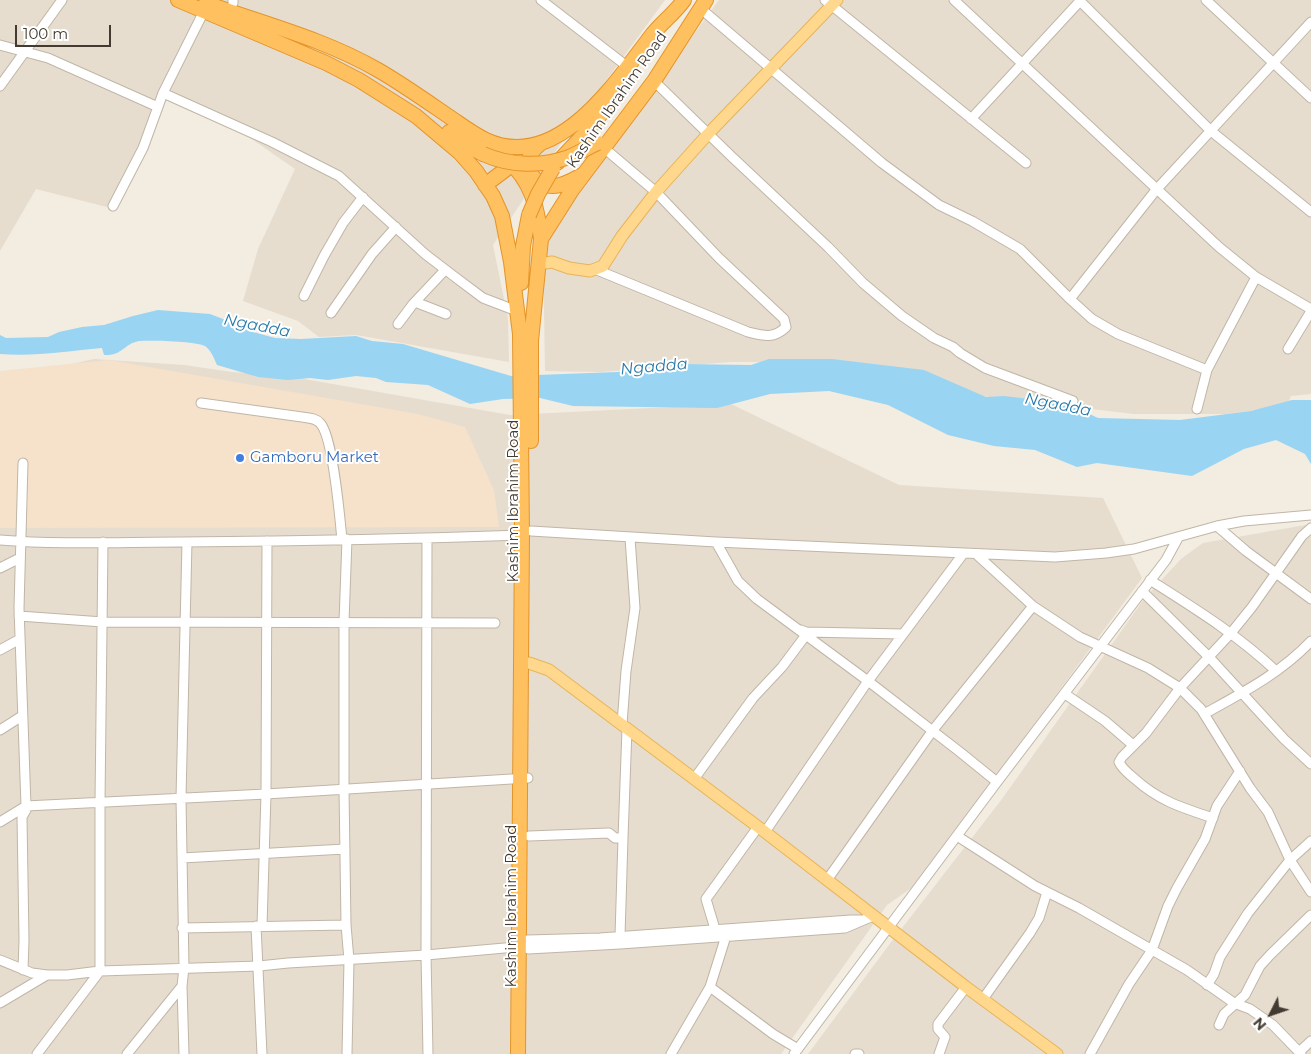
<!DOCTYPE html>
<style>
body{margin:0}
#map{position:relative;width:1311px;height:1054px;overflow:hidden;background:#f2ece1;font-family:Montserrat,sans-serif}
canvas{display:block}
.north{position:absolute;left:1246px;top:989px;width:50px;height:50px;-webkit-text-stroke:4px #fff;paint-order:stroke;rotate:229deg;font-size:14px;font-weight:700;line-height:20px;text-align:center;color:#433b32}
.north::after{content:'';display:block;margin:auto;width:18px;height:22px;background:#433b32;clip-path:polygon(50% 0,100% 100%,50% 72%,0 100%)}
.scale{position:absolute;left:15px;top:25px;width:96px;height:22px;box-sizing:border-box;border:2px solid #433b32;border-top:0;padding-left:6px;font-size:15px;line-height:18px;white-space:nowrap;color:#433b32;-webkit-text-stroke:4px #fff;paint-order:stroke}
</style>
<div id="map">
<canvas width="1311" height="1054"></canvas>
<div class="north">N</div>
<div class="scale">100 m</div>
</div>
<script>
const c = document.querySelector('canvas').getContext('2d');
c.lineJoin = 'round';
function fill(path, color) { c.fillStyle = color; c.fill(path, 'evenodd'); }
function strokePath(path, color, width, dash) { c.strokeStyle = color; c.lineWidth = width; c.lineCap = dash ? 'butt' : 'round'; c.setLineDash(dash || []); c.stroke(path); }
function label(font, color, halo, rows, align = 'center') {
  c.font = font + ' Montserrat,sans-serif'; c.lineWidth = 4; c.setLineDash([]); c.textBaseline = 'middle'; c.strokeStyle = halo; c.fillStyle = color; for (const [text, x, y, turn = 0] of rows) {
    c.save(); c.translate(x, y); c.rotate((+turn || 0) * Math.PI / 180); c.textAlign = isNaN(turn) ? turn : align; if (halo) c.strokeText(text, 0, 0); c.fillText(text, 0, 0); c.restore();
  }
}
fill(new Path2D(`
 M0 0H665L569 131 493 245 508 319 509 362 356 335 319 337 298 321 243 301 258 249 295 169 233 126 160 95 111 208 36 189 0 251Z
 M719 0H1311V394L1291 396 1288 403 1251 411 1226 414H1134L965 394 854 362H730L601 372 545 371 543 243 652 91Z
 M94 359 184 365 232 372 287 376 510 415 731 404 899 485 1103 498 1142 578 917 884 887 905 781 1054H0V372L55 368Z
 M1311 524V1054H808L892 941 1002 799 1144 599 1181 559 1203 543Z`), '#e6ddcf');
fill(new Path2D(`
 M109 360 418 414 465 427 494 490 499 527 0 528V371Z`), '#f6e1ca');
fill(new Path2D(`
 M158 310 210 314 239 325 246 330 275 338 301 339 356 336 372 341 403 344 511 376 671 370 679 364 751 365 769 359H832L924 370 986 397 1004 396 1065 403 1098 418 1180 420 1251 411 1292 400H1311V464L1305 454 1276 440 1244 449 1192 476 1097 463 1077 467 1035 450 994 446 948 435 888 405 829 391 770 394 717 408 573 406 540 398 503 399 470 404 428 385 386 382 376 378 356 376 328 380 310 378 288 380 258 377 217 365C214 358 211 350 205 346 197 341 149 340 139 341 123 344 123 356 104 355L102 348C68 351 34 357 0 354V335L6 338 48 337 59 332 82 327 104 325 133 316Z`), '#99d4f3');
const minor = new Path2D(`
 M541 0 628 67
 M825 0 1026 163
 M954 0 1219 247 1256 277 1311 309
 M1079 0 1211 131 1311 212
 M1206 0 1311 98
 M233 3V0
 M700 8 882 163 939 205 972 221 1020 249 1070 299 1092 319 1118 334 1207 370
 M0 45 48 58 158 107
 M654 81 731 156 828 247 863 283 902 316 934 338 953 347 960 353 985 368 1073 401
 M0 86 62 0
 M163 93 272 142 339 176 425 254 455 277 483 298 517 311
 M971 119 1081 0
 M113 206 143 148 163 93 204 11
 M597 270 748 332C764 336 774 339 786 327L784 319 719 258 656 192 604 148
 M304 296 324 256 343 223 363 197
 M1070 299 1156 190 1311 22
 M415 302 446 314
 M331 313 372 254 396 227
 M398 324 413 304 445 270
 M1288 349 1311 311
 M201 403 302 417C309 418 316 418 320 423 333 436 340 519 342 540
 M1197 409 1207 370 1256 277
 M1217 526 1246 551 1311 599
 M531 531 716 542 1055 557 1106 553 1134 549 1217 526 1244 521 1311 515
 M427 538 426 955 428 1054
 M347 539 344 622V789L346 925 349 960 347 1054
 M0 540C60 545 121 542 182 542 295 541 409 539 522 535
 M716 542 738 581 757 599 868 681 960 752 997 782
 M976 554 1033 606 1080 637 1148 668 1180 688 1201 709 1250 788 1268 812 1290 860 1311 892
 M0 568 20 558
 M1150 580C1194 608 1238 635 1276 671
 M1142 591 1209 657 1284 739 1311 764
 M19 616 103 622 495 623
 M801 630 806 632 903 634
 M0 650 20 639
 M1065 694 1105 721 1133 745
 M1204 714C1242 693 1281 673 1311 641
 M622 724 626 671 635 608 630 538
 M0 730 22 716
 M694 779 753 698 782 667 806 635
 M1213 818C1183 808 1159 801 1135 779 1129 774 1122 769 1119 762L1122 757 1146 733 1180 688 1231 633 1252 607 1302 536 1311 528
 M0 822 26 806 19 608 23 463
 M765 832 868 681 963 554
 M529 836 609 833 615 838H623L627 729
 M957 836 1035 886 1079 908 1187 970 1234 1003 1250 1009 1273 1025 1301 1054
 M182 858 345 849
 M827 880 933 730 1033 606
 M256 926 262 1054
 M262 926 266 794 267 541
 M182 928 346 925
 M715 929 706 899 758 827
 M620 936 623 838
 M527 940 600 938 851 920H861
 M528 949 620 944 845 928 873 916
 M0 960 32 973 47 975H67L100 971 259 966 288 963 426 955 527 946
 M23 970 24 940 22 817 26 810V806L266 794 528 778
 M1207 985 1214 974 1220 957 1248 913 1290 860 1311 841
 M710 987 773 1034 798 1049
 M983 999 1030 933 1039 918 1047 892
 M0 1003 47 975
 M1219 1025 1224 1014 1245 995 1260 966 1270 955 1311 915
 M1299 1052 1311 1041
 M37 1054 100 971V802L103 542
 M127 1054 182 986
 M184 1054 182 986 184 968 181 798 187 542
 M671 1054 710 987 726 936
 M794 1054 997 782 1166 560 1178 538
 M855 1054H859
 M939 1054 945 1037 938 1029V1024L966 987
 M1090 1054 1129 984 1152 950 1168 906 1177 888 1205 839 1217 806 1240 771`);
const major = new Path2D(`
 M538 264 552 262 569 268 590 271 603 266 622 236 656 192 708 134 837 0
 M529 663 549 670 765 832 966 987 1057 1054`);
const highway = new Path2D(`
 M178 0 326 63 359 80 416 116 460 153 476 171 493 196 502 216 511 262 520 334 522 535 518 1054
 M206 3C264 24 324 39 378 70 404 85 429 103 454 120 464 127 475 135 486 140 557 173 615 83 651 36 661 23 674 14 684 0
 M449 132 461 142 483 154
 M541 143C539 145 535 148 533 151 521 167 534 186 553 186 563 186 573 180 582 175
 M506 158C532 182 537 205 541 239
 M557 163 588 130 617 94
 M485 185 513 164
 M521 283 523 246 529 215
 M531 441V341L541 239 572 190 654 81 706 0`);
strokePath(minor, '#c0b6a7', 11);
strokePath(major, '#e8b459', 13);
strokePath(highway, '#e49429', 16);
strokePath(minor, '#fff', 9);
strokePath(major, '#ffd88d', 11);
strokePath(highway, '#ffc05f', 14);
const highwayBridge = new Path2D(`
 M483 154C510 166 542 167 569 157 579 153 588 147 598 143
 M529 215 538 194 553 168`);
strokePath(highwayBridge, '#e49429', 16, []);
strokePath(highwayBridge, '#ffc05f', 14);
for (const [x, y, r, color] of [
 [240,458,5,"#3f7fe0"]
]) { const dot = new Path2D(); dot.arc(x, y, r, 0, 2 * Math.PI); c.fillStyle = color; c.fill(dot); strokePath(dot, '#fff', 2); }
label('15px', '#433b32', '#fff', [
 ["Kashim Ibrahim Road",617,100,-55],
 ["Kashim Ibrahim Road",514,501,-90],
 ["Kashim Ibrahim Road",512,906,-90]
]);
label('15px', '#366cbe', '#fff', [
 ["Gamboru Market",250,458]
], 'left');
label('italic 16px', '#277aaa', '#fff', [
 ["Ngadda",257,326,11],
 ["Ngadda",654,367,-5],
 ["Ngadda",1058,405,11]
]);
</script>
